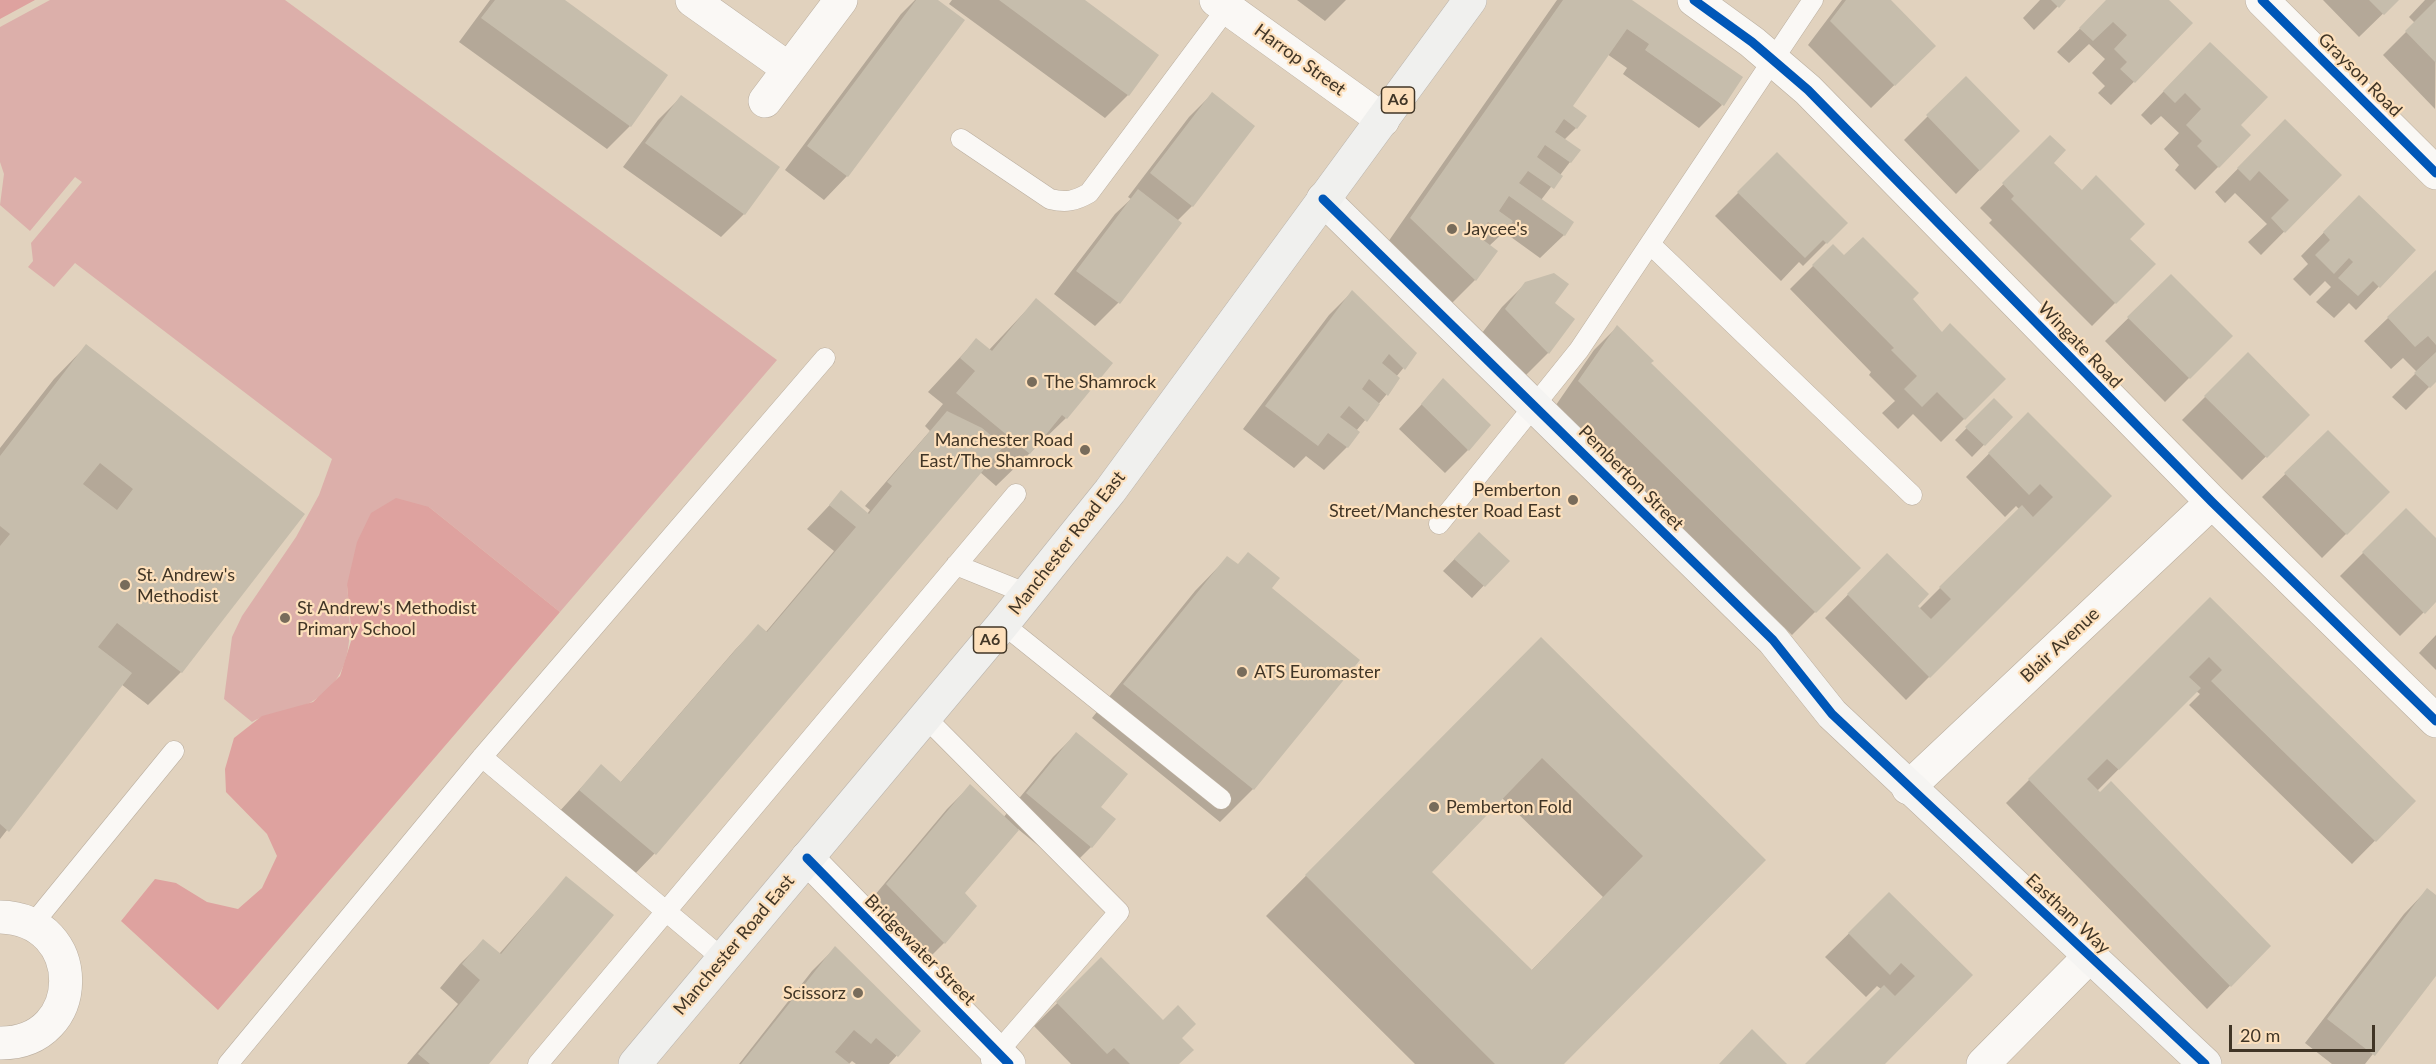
<!DOCTYPE html>
<style>
body{margin:0}
#map{position:relative;width:2436px;height:1064px;overflow:hidden;background:#e1d2be;font-family:Lato,sans-serif}
canvas{display:block}
.scale{position:absolute;left:2229px;top:1025px;width:146px;height:27px;box-sizing:border-box;border:3px solid #403526;border-top:0;padding-left:8px;font-size:18px;line-height:21px;white-space:nowrap;color:#403526;-webkit-text-stroke:4px #fde0bc;paint-order:stroke}
</style>
<div id="map">
<canvas width="2436" height="1064"></canvas>
<div class="scale">20 m</div>
</div>
<script>
const c = document.querySelector('canvas').getContext('2d');
c.lineJoin = 'round';
function fill(path, color) { c.fillStyle = color; c.fill(path, 'evenodd'); }
function strokePath(path, color, width, dash) { c.strokeStyle = color; c.lineWidth = width; c.lineCap = dash ? 'butt' : 'round'; c.setLineDash(dash || []); c.stroke(path); }
function label(font, color, halo, rows, align = 'center') {
  c.font = font + ' Lato,sans-serif'; c.lineWidth = 4.5; c.setLineDash([]); c.textBaseline = 'middle'; c.strokeStyle = halo; c.fillStyle = color; for (const [text, x, y, turn = 0] of rows) {
    c.save(); c.translate(x, y); c.rotate((+turn || 0) * Math.PI / 180); c.textAlign = isNaN(turn) ? turn : align; if (halo) c.strokeText(text, 0, 0); c.fillText(text, 0, 0); c.restore();
  }
}
fill(new Path2D(`
 M50 0H285L777 360 560 612 429 507 347 585C351 628 357 675 313 701 295 712 270 711 252 722L224 699 232 637 242 616 296 537 319 495 332 459 75 263 54 287 28 267 33 261 31 243 82 182 75 177 30 231 0 205 4 174 0 162V27Z`), '#dcafaa');
fill(new Path2D(`
 M0 0H35L0 19Z
 M396 498 429 507 560 612 218 1010 121 921 155 879 176 883 207 902 238 909 262 888 277 856 267 834 226 792 225 769 234 738 262 716 313 702 340 676 352 638 347 585 357 542 371 513Z`), '#dea29f');
fill(new Path2D(`
 M490 0H563L630 126 607 149 459 42Z
 M915 0H936L963 20 847 176 824 200 785 170 901 14Z
 M952 0H1082L1157 55 1128 95 1105 118 949 4Z
 M1297 0H1346L1325 21Z
 M1557 0H1630L1722 105 1699 128 1623 74 1627 68 1607 54 1571 106 1576 128 1564 140 1570 162 1541 200 1564 235 1540 258 1504 232 1489 246 1496 252 1475 280 1452 303 1388 242Z
 M1842 0H1889L1934 46 1871 108 1808 45Z
 M2040 0H2064L2034 30 2023 18Z
 M2108 0H2167L2191 24 2111 105 2098 93 2105 86 2092 73 2105 59 2089 44 2069 63 2057 52Z
 M2323 0H2397L2359 37Z
 M2425 0H2436L2435 109 2383 55 2415 23 2409 17Z
 M2187 67 2239 125 2218 167 2195 190 2175 170 2179 165 2164 149 2179 133 2161 116 2151 125 2141 115Z
 M1966 78 2018 131 1956 194 1904 140Z
 M1212 94 1192 206 1177 221 1118 303 1095 326 1054 294 1115 214 1131 199 1128 197 1189 117Z
 M681 97 778 167 744 214 721 237 623 167 658 120Z
 M2262 144 2340 175 2261 255 2248 242 2267 224 2235 193 2225 203 2215 192Z
 M1777 154 1846 223 1803 266 1799 262 1781 281 1715 216Z
 M2027 160 2052 163 2154 264 2092 326 1989 223 1992 220 1980 208Z
 M2336 220 2414 250 2356 310 2349 303 2334 318 2316 302 2331 287 2325 281 2310 296 2293 279 2308 264 2301 256Z
 M1833 246 1844 257 1911 299 1941 333 2004 379 1941 442 1913 414 1898 429 1882 413 1895 401 1869 375 1871 372 1790 289Z
 M2436 272V380L2406 410 2392 397 2417 372 2403 358 2391 369 2364 341Z
 M2171 276 2231 336 2165 402 2105 341Z
 M1525 284 1573 319 1548 353 1525 376 1482 333 1502 307Z
 M1352 292 1415 354 1396 377 1386 395 1356 431 1347 447 1324 470 1306 456 1294 468 1243 429 1329 315Z
 M1036 300 1066 418 996 486 980 472 654 854 631 878 557 814 601 766 620 783 735 650 758 626 765 633 834 551 807 529 841 493 867 514 870 510 865 506 930 431 925 426 943 404 928 392 976 340 989 350Z
 M1617 327 1649 363 1859 568 1792 635 1556 405 1594 350Z
 M86 346 303 514 181 672 148 705 121 684 0 839V448L54 379Z
 M2248 354 2308 415 2242 480 2182 420Z
 M1443 381 1468 450 1445 473 1399 429Z
 M1994 400 2011 417 1972 457 1955 440Z
 M2028 414 2110 496 1906 700 1825 618 1887 555 1919 609 2019 509 2016 506 2005 517 1966 477Z
 M2328 432 2388 492 2322 558 2262 497Z
 M2406 510 2436 540V600L2400 636 2340 576Z
 M1467 546 1507 561 1472 598 1443 571Z
 M1227 558 1269 588 1358 660 1253 789 1220 822 1092 718 1195 591Z
 M2210 599 2414 801 2352 864 2189 705 2200 694 2196 691 2097 791 2269 946 2207 1009 2006 803Z
 M2436 635V670L2419 653Z
 M1541 639 1764 860 1562 1064H1415L1266 916ZM1502 798 1603 897 1531 971 1430 872Z
 M1076 734 1091 847 1068 870 1018 829 963 893 944 943 921 966 864 908 947 809 970 786 1003 818 1053 757Z
 M566 878 488 1064H407L458 1004 440 988 460 964 483 941 499 954Z
 M2427 890 2436 897V974L2365 1064H2332L2305 1043 2404 914Z
 M1889 894 1971 975 1883 1064H1807L1881 989 1877 986 1866 997 1825 957Z
 M835 948 919 1031 889 1064H856L852 1061 849 1064H739L812 971Z
 M1101 960 1180 1038 1177 1064H1071L1034 1026Z`), '#0003');
fill(new Path2D(`
 M495 0H565L668 75 631 127 481 18Z
 M916 0H938L965 20 848 177 807 146Z
 M999 0H1085L1159 55 1129 96Z
 M1563 0H1632L1743 77 1724 106 1645 50 1649 44 1627 29 1573 106 1587 116 1577 129 1564 119 1555 132 1581 150 1571 163 1545 145 1537 157 1563 176 1554 189 1528 171 1519 183 1574 222 1565 236 1509 196 1499 211 1513 221 1504 233 1488 222 1478 236 1498 251 1476 281 1410 218Z
 M1846 0H1891L1936 46 1895 86 1830 21Z
 M2051 0H2066L2059 8Z
 M2106 0H2169L2193 23 2135 83 2120 69 2127 62 2114 49 2127 35 2113 22 2093 41 2079 28Z
 M2369 0H2399L2384 15Z
 M2436 0V63L2405 31Z
 M2210 42 2268 97 2241 125 2251 135 2219 168 2197 146 2202 141 2186 125 2201 109 2185 93 2175 103 2163 91Z
 M1966 76 2020 131 1980 171 1926 115Z
 M1212 92 1255 126 1193 207 1150 173Z
 M681 95 780 167 745 215 645 143Z
 M2285 119 2342 175 2285 233 2271 218 2289 200 2259 171 2250 181 2237 168Z
 M2050 135 2066 150 2054 163 2082 190 2096 175 2145 224 2130 239 2156 264 2116 304 2011 199 2014 196 2002 183Z
 M1777 152 1848 223 1827 244 1823 240 1805 258 1737 192Z
 M1138 189 1182 223 1120 304 1076 271Z
 M2359 195 2416 250 2380 288 2373 281 2358 296 2338 278 2353 262 2349 258 2334 274 2315 255 2330 240 2323 232Z
 M1863 237 1919 293 1913 299 1942 332 1950 323 2006 379 1965 420 1937 392 1922 407 1904 389 1917 376 1891 350 1894 348 1812 265 1833 244 1844 255Z
 M2436 270V345L2428 336 2415 347 2387 317Z
 M1554 273 1569 284 1555 303 1575 319 1549 354 1505 309 1525 282Z
 M2171 274 2233 336 2190 379 2127 317Z
 M1352 290 1417 353 1405 370 1389 354 1382 363 1400 378 1388 396 1369 379 1362 389 1380 404 1367 422 1349 406 1340 417 1360 432 1348 448 1328 433 1318 446 1265 406Z
 M1036 298 1113 363 1067 419 1062 415 1030 454 956 393 975 371 960 358 976 338 992 351Z
 M1617 325 1654 361 1651 363 1861 568 1816 613 1578 381Z
 M86 344 305 514 182 673 117 623 98 647 132 673 9 832 0 824V546L10 534 0 526V456ZM100 463 133 489 117 510 83 484Z
 M2248 352 2310 415 2267 458 2204 396Z
 M2436 352V382L2430 388 2414 373Z
 M1443 378 1491 425 1469 451 1421 404Z
 M1994 398 2013 417 1985 446 1965 427Z
 M947 411 982 428 1004 446 656 855 579 790 601 764 621 782 758 624 767 632 856 527 829 505 841 490 869 514 892 486 887 482Z
 M2028 412 2112 496 1930 678 1847 594 1887 553 1929 594 1918 606 1931 619 1951 599 1939 587 2022 505 2033 517 2053 497 2040 484 2029 495 1988 453Z
 M2328 430 2390 492 2347 535 2284 473Z
 M2406 508 2436 538V602L2425 614 2362 552Z
 M1479 532 1510 561 1485 587 1454 559Z
 M1248 552 1280 578 1272 588 1360 660 1254 790 1123 684 1227 556 1238 564Z
 M2210 597 2416 801 2376 842 2211 681 2222 670 2209 657 2189 677 2201 688 2119 770 2107 759 2087 779 2100 792 2111 781 2271 946 2231 987 2028 779Z
 M1541 637 1766 860 1564 1064H1495L1305 875ZM1542 758 1643 856 1532 970 1432 872Z
 M1076 732 1128 774 1101 807 1116 819 1092 848 1026 793Z
 M970 784 1019 830 965 893 977 906 945 944 886 884Z
 M566 876 614 915 489 1064H430L418 1054 480 980 462 964 483 939 501 954Z
 M2427 888 2436 895V976L2375 1056 2327 1019Z
 M1889 892 1973 975 1885 1064H1805L1884 985 1895 996 1915 976 1901 963 1890 975 1848 933Z
 M835 946 921 1031 898 1057 876 1038 871 1044 854 1030 835 1052 850 1064H741Z
 M1101 957 1163 1020 1178 1005 1196 1024 1182 1038 1194 1050 1179 1064H1130L1114 1048 1107 1054 1056 1002Z
 M1752 1029 1787 1064H1719Z`), '#c6bdac');
const lane = new Path2D(`
 M961 139 1050 199C1066 203 1075 201 1089 193L1233 0
 M1650 244 1912 495
 M1439 524 1579 350 1813 0
 M956 565 1028 594
 M1003 624 1221 799
 M925 717 1119 912 991 1060
 M482 757 723 959
 M32 925 174 751
 M228 1064 482 757 825 358
 M538 1064 1016 494`);
const street = new Path2D(`
 M692 0 789 69
 M1216 0 1383 120
 M1694 0 1752 42 1808 90 2212 502 2436 721
 M2262 0 2436 173
 M765 101 841 0
 M1908 788 2212 502
 M807 858 1009 1064
 M0 917C88 919 87 1044 0 1043
 M1983 1064 2089 957`);
const secondary = new Path2D(`
 M1323 199 1773 640 1832 714 2205 1064`);
const primary = new Path2D(`
 M635 1064 1003 624 1110 491 1470 0`);
strokePath(lane, '#baae9f', 21);
strokePath(street, '#baae9f', 34);
strokePath(secondary, '#baae9f', 34);
strokePath(primary, '#bab4ad', 34);
strokePath(lane, '#faf8f5', 20);
strokePath(street, '#faf8f5', 33);
strokePath(secondary, '#f5f4f2', 33);
strokePath(primary, '#f0f0ee', 33);
strokePath(new Path2D(`
 M1694 0 1752 42 1808 90 2212 502 2436 721
 M2262 0 2436 173
 M1323 199 1773 640 1832 714 2205 1064
 M807 858 1009 1064`), '#0057b8', 9);
for (const [x, y, r, color] of [
 [1452,229,6,"#786c5b"],
 [1032,382,6,"#786c5b"],
 [1085,450,6,"#786c5b"],
 [1573,500,6,"#786c5b"],
 [125,585,6,"#786c5b"],
 [285,618,6,"#786c5b"],
 [1242,672,6,"#786c5b"],
 [1434,807,6,"#786c5b"],
 [858,993,6,"#786c5b"]
]) { const dot = new Path2D(); dot.arc(x, y, r, 0, 2 * Math.PI); c.fillStyle = color; c.fill(dot); strokePath(dot, '#fde0bc', 2); }
for (const [x, y, w] of [
 [1398,100,33],
 [990,640,33]
]) { const box = new Path2D(); box.roundRect(x - w / 2, y - 13, w, 26, 4.5); c.fillStyle = '#fde0bc'; c.fill(box); strokePath(box, '#403526', 1.5); }
label('bold 16px', '#403526', null, [
 ["A6",1398,100],
 ["A6",990,640]
]);
label('18px', '#403526', '#fde0bc', [
 ["Harrop Street",1300,60,36],
 ["Grayson Road",2360,75,45],
 ["Wingate Road",2080,345,46],
 ["Pemberton Street",1631,478,45],
 ["Manchester Road East",1067,543,-52],
 ["Blair Avenue",2060,645,-43],
 ["Eastham Way",2068,914,43],
 ["Manchester Road East",734,945,-50],
 ["Bridgewater Street",920,950,45]
]);
label('18px', '#403526', '#fde0bc', [
 ["Jaycee's",1464,229],
 ["The Shamrock",1044,382],
 ["Manchester Road",1073,440,"right"],
 ["East/The Shamrock",1073,461,"right"],
 ["Pemberton",1561,490,"right"],
 ["Street/Manchester Road East",1561,511,"right"],
 ["St. Andrew's",137,575],
 ["Methodist",137,596],
 ["St Andrew's Methodist",297,608],
 ["Primary School",297,629],
 ["ATS Euromaster",1254,672],
 ["Pemberton Fold",1446,807],
 ["Scissorz",846,993,"right"]
], 'left');
</script>
